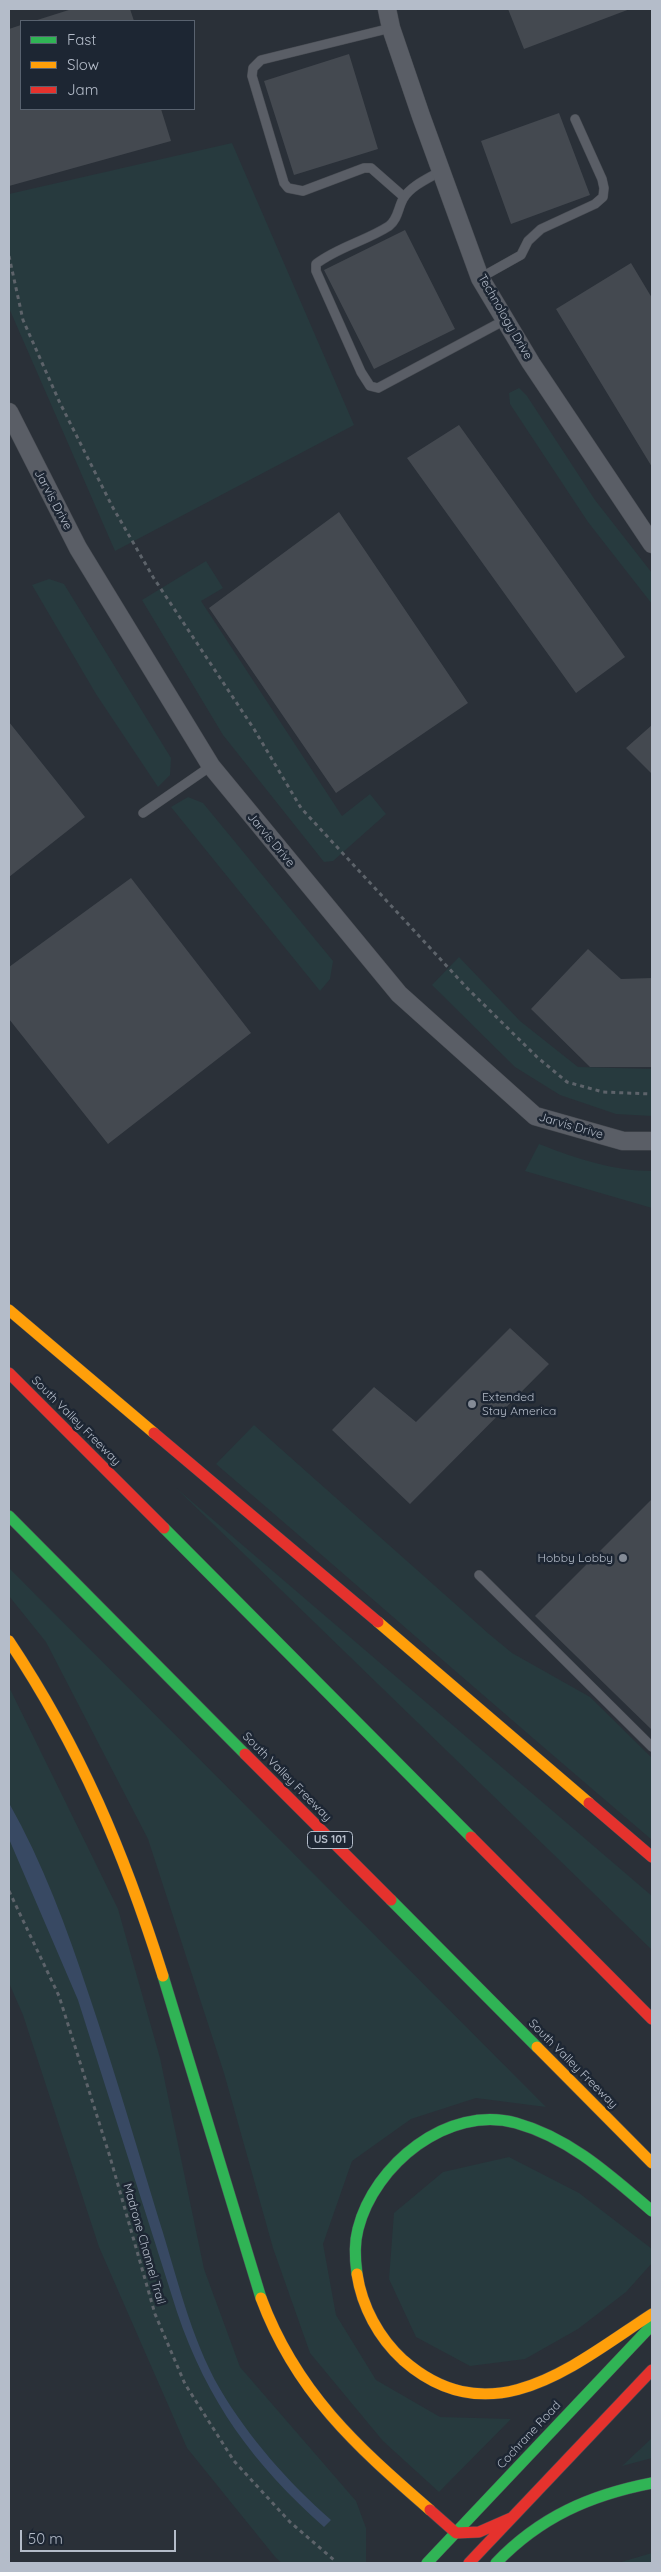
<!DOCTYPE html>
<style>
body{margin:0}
#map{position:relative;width:661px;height:2572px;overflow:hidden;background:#2a3038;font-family:Quicksand,sans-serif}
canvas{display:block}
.frame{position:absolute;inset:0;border:10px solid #b4bcc9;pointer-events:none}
.legend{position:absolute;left:20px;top:20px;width:175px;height:90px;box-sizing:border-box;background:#1d2633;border:1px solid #59626f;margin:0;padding:6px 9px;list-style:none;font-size:15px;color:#b4bcc9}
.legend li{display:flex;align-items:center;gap:10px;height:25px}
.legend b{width:25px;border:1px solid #59626f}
.scale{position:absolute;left:20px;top:2530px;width:156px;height:22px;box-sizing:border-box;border:2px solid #b4bcc9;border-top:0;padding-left:6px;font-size:15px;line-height:18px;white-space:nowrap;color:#b4bcc9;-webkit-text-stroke:4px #1d2633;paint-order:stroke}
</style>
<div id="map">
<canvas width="661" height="2572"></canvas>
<div class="frame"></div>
<ul class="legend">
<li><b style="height:6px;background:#30b455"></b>Fast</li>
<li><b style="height:6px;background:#ff9f0a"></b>Slow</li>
<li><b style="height:6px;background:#e5322d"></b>Jam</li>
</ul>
<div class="scale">50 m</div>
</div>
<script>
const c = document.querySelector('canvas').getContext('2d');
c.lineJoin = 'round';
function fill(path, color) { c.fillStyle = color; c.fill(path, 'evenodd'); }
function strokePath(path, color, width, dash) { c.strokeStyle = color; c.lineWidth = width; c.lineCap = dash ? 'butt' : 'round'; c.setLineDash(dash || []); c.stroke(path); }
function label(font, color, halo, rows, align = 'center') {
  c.font = font + ' Quicksand,sans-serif'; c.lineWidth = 5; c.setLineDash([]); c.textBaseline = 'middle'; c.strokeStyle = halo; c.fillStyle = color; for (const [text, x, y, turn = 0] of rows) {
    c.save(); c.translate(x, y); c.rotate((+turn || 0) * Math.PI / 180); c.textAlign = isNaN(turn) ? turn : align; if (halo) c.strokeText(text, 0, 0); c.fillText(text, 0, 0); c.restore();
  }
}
fill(new Path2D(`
 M232 143 354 425 115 551 9 308V194Z
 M519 388 527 396 595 500 652 573V604L588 522 510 404 509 393Z
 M206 561 223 588 201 601 342 816 370 794 386 814 333 861 324 862 223 735 142 600Z
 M49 579 64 584 171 758 170 775 158 787 96 694 32 585Z
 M188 797 203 803 333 961 330 979 320 991 171 807Z
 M459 957 520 1021 578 1067 652 1069V1116L616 1114 560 1095 515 1067 432 985Z
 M539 1144C575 1158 613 1171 652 1171V1208L525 1171Z
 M254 1425 489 1634 512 1653 590 1697 652 1758V1840C506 1716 362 1589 216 1464Z
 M176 1488 652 1896V1950Z
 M9 1568 546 2107 476 2098 411 2119 352 2161 323 2244 336 2315 376 2380 440 2417 511 2419 439 2492 383 2441 310 2353 273 2248 224 2073 148 1839 46 1642 9 1596Z
 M9 1687 118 1909 160 2058 204 2269 240 2367 356 2501 366 2528V2563H282L276 2558 187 2448 99 2247 23 2015 9 1983Z
 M509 2157 579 2193 652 2249V2263L626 2292 578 2329 525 2359 470 2366 416 2337 389 2279 394 2213 443 2172Z
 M652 2438V2458L622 2466Z
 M652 2553V2563H618Z`), '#273a3e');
fill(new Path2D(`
 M9 1803C43 1863 67 1929 89 1995 114 2069 136 2144 159 2220 177 2276 190 2337 220 2389 249 2438 288 2482 331 2520L324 2527C254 2465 207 2401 177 2312L78 2000 9 1839Z`), '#384963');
fill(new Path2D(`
 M72 9H130L134 21H34Z
 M508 9H630L524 49Z
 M21 25V109H161L171 141 9 186V29Z
 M349 54 378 149 294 175 264 81Z
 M559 113 590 195 511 224 481 141Z
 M405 230 455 329 374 369 324 270Z
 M631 263 652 298V467L556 309Z
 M459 425 625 657 576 693 407 458Z
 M339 512 468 703 336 793 209 608Z
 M9 722 85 817 9 877Z
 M652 725V774L626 748Z
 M131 878 251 1033 108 1144 9 1019V967Z
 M588 949 621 979 652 978V1067H590L531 1009Z
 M510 1328 549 1364 410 1504 332 1430 374 1387 416 1422Z
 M652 1499V1730L535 1616Z`), '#444950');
const lane = new Path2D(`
 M391 28 261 60 253 68 252 76 284 183 288 188 303 191 364 168H371L404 197
 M441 171C429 178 410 186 403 199 398 208 398 219 389 226 366 241 338 247 316 264V271L361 372 370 386 378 388 505 320
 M480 278 521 255 528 241 541 229 595 204 603 197 604 188 602 179 575 119
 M143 813 211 766
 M479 1575 652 1747`);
const street = new Path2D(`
 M387 9 391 28 421 116 480 278 531 363 652 544
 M9 412 78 548 211 766 399 994 535 1116 623 1141H652`);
const fast = new Path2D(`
 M9 1516 245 1754
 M164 1528 471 1837
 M391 1900 537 2047
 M163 1976 261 2298
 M357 2274C355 2260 354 2244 358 2229 374 2165 448 2104 516 2123 570 2138 611 2176 652 2211
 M427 2563 652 2325
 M496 2563C540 2517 590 2495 652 2483`);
const slow = new Path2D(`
 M9 1310 154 1433
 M378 1622 589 1803
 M9 1641C81 1749 124 1853 163 1976
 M537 2047 652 2163
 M357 2274C362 2307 379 2338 403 2360 492 2438 575 2364 652 2314
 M261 2298C296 2392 356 2446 430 2510`);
const jam = new Path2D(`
 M9 1373 164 1528
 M154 1433 378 1622
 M245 1754 391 1900
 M589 1803 652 1857
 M471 1837 652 2019
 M430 2510 456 2533 479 2532 511 2518
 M469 2563 652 2370`);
strokePath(lane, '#484c53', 10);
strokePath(street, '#484c53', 19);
strokePath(fast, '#484c53', 12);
strokePath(slow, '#484c53', 12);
strokePath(jam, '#484c53', 12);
strokePath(new Path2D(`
 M9 256 23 320 59 401 112 506 153 577 254 729 301 808 467 988 537 1057 567 1082 603 1092 652 1094
 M9 1891 59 1996 110 2157 155 2314 185 2384 234 2461 290 2522 334 2560`), '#5d636a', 3, [4, 4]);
strokePath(lane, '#5a5e66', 9);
strokePath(street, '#5a5e66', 18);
strokePath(fast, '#30b455', 11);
strokePath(slow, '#ff9f0a', 11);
strokePath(jam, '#e5322d', 11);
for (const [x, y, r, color] of [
 [472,1404,5,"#848b96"],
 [623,1558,5,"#848b96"]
]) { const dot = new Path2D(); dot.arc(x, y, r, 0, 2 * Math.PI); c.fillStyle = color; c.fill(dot); strokePath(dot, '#1d2633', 2); }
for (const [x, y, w] of [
 [330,1840,45]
]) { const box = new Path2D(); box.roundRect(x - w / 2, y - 8.5, w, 17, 4); c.fillStyle = '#1d2633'; c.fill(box); strokePath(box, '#b4bcc9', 1); }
label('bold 11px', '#b4bcc9', null, [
 ["US 101",330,1840]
]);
label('12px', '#b4bcc9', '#1d2633', [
 ["Technology Drive",505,317,60],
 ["Jarvis Drive",53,500,62],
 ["Jarvis Drive",271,840,50],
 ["Jarvis Drive",571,1126,16],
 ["South Valley Freeway",76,1421,45],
 ["South Valley Freeway",287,1777,45],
 ["South Valley Freeway",573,2064,45],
 ["Madrone Channel Trail",144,2244,74],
 ["Cochrane Road",529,2435,-47]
]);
label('12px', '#b4bcc9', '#1d2633', [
 ["Extended",482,1397],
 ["Stay America",482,1411],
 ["Hobby Lobby",613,1558,"right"]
], 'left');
</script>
